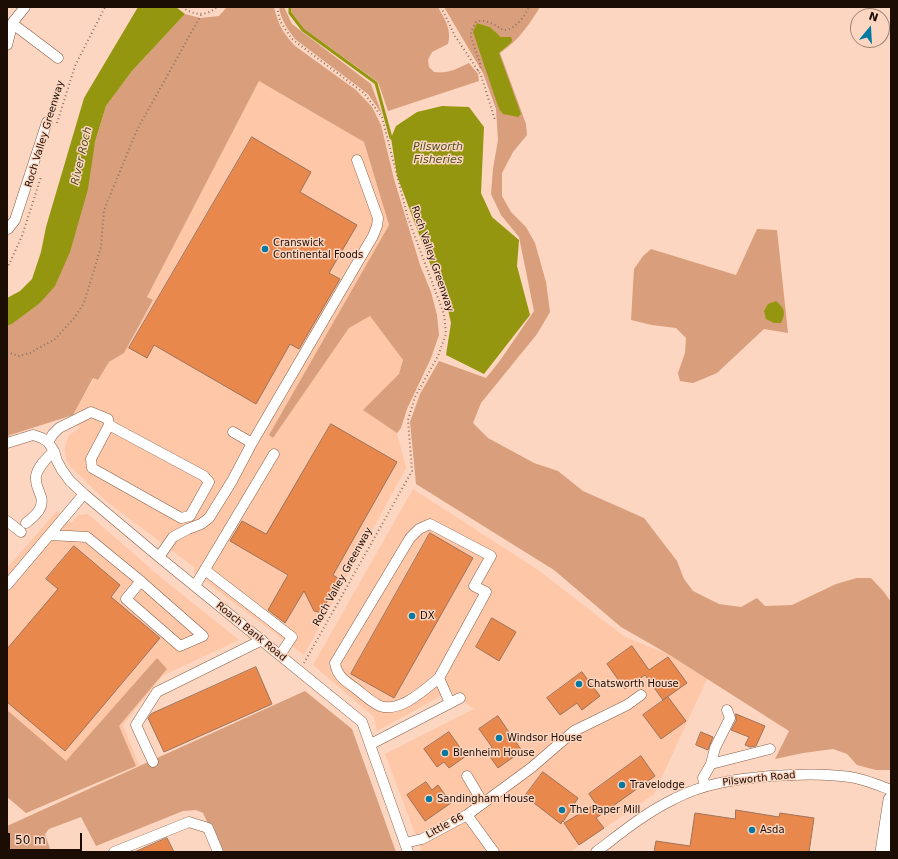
<!DOCTYPE html>
<style>
body{margin:0}
#map{position:relative;width:898px;height:859px;overflow:hidden;background:#fcd6c0;font-family:"DejaVu Sans",sans-serif}
canvas{display:block}
.frame{position:absolute;inset:0;border:8px solid #1b0c04;pointer-events:none}
.north{position:absolute;left:850px;top:8px;width:40px;height:40px;box-sizing:border-box;background:#fcd6c0;border:1px solid #a28575;border-radius:50%;rotate:18deg;font-size:11px;font-weight:700;line-height:16px;text-align:center;color:#1b0c04}
.north::after{content:'';display:block;margin:auto;width:14px;height:18px;background:#0379a2;clip-path:polygon(50% 0,100% 100%,50% 72%,0 100%)}
.scale{position:absolute;left:8px;top:833px;width:74px;height:18px;box-sizing:border-box;border:2px solid #1b0c04;border-top:0;padding-left:5px;font-size:12px;line-height:14px;white-space:nowrap;color:#1b0c04;-webkit-text-stroke:3px #fcd6c0;paint-order:stroke}
</style>
<div id="map">
<canvas width="898" height="859"></canvas>
<div class="frame"></div>
<div class="north">N</div>
<div class="scale">50 m</div>
</div>
<script>
const c = document.querySelector('canvas').getContext('2d');
c.lineJoin = 'round';
function fill(path, color) { c.fillStyle = color; c.fill(path, 'evenodd'); }
function strokePath(path, color, width, dash) { c.strokeStyle = color; c.lineWidth = width; c.lineCap = dash ? 'butt' : 'round'; c.setLineDash(dash || []); c.stroke(path); }
function label(font, color, halo, rows, align = 'center') {
  c.font = font + ' "DejaVu Sans",sans-serif'; c.lineWidth = 3; c.setLineDash([]); c.textBaseline = 'middle'; c.strokeStyle = halo; c.fillStyle = color; for (const [text, x, y, turn = 0] of rows) {
    c.save(); c.translate(x, y); c.rotate((+turn || 0) * Math.PI / 180); c.textAlign = isNaN(turn) ? turn : align; if (halo) c.strokeText(text, 0, 0); c.fillText(text, 0, 0); c.restore();
  }
}
fill(new Path2D(`
 M259 81 364 142 389 225 269 435 273 438 349 328 370 316 403 360 399 374 363 410 397 433 406 468 304 655 193 572 195 568 106 501 71 467 66 459 65 451V445L69 435 80 428 73 415 94 378 98 380 109 362 124 353 153 301 147 297Z
 M413 489 538 570 625 637 668 654 707 679 654 794 570 852H422L385 754 474 709 450 691 377 731 374 717 313 665Z
 M57 511 71 523 79 515 88 514 164 580 239 640 162 676 123 725 139 765 26 813 7 797V568Z`), '#fdc7a8');
fill(new Path2D(`
 M227 7H274C278 24 283 33 295 46L356 90 372 107 381 125 394 179 420 265 431 292 437 315 439 335 431 358 407 409 401 428 397 433 363 410 399 374 403 360 370 316 349 328 273 438 269 435 389 225 364 142 259 81 147 297 153 300 124 353 109 362 98 380 93 378 73 415 7 436V326L12 324 39 304 95 142 106 106 132 71 185 14 200 18 219 16Z
 M279 7H284L292 24 371 84 382 114 368 94 295 39C287 28 281 20 279 7Z
 M292 7H438C445 20 452 30 448 44L432 52 428 60 429 67 434 72C447 74 457 69 469 63L478 74 479 81 388 111 378 82 304 29 292 13Z
 M444 7H540C529 25 518 41 500 53L526 124 527 135 513 152 502 173V196L511 212 526 227 535 243 546 282 550 312 537 334 481 403 473 423 488 438 534 463 558 471 583 491 644 518 677 561 684 579 693 591 719 604 741 607 757 598 765 606 792 605 836 584 857 578H871L884 592 891 602V770H876L857 765 847 754 833 749 803 753 775 759 789 731 668 654 621 627 554 570 416 484 410 422 420 394 439 361 486 378 499 362 534 311 519 237 501 215 491 194 493 169 498 140 496 109 483 73ZM477 23 490 27 501 37H506L511 43 499 53V109L494 92Z
 M757 229 777 230 788 333 764 329 717 373 693 383 680 381 678 373 685 353 686 338 676 328 652 325 631 320 634 269 643 256 651 249 736 275Z
 M157 658 167 669 119 726 136 766 26 813 7 797V710L66 761Z
 M305 691 352 729 396 852H221L203 813 196 810 183 811 96 846 81 817 49 829 45 834 51 852H7V826Z`), '#d99e7c');
fill(new Path2D(`
 M138 7H176L185 14 132 71 106 106 95 142 88 189 70 252 55 286 39 304 12 324 7 326V298L20 291 32 279 41 252 46 227 84 98Z
 M477 23 490 27 501 37H511L512 40 511 43 499 53 521 114 518 117 503 114 499 109 473 32Z
 M442 106 469 107 484 127 481 193 492 217 519 240 517 266 530 315 484 374 446 355 451 323 445 296 434 274 397 176 391 138 396 126 417 112Z
 M776 301C785 309 786 312 781 323H774L766 319 764 311 768 304Z`), '#94960f');
strokePath(new Path2D(`
 M290 7V13L303 30 376 83 391 138`), '#94960f', 3);
const building = new Path2D(`
 M252 137 311 172 300 192 357 225 329 273 340 279 299 349 290 344 256 404 154 345 147 358 129 348Z
 M331 424 397 462 333 575 339 579 326 603 324 610 319 612 314 611 304 591 285 623 268 610 288 575 230 541 242 521 266 534Z
 M430 533 473 558 394 698 351 674Z
 M74 546 120 585 111 597 160 638 65 751 7 702V649L58 589 46 579Z
 M492 618 516 632 499 661 476 647Z
 M632 646 649 670 668 657 687 683 663 700 645 675 625 689 607 664Z
 M256 667 272 704 164 752 148 718 151 714Z
 M582 672 600 696 582 710 577 703 560 715 547 698Z
 M668 697 686 721 661 739 643 715Z
 M736 714 765 726 756 746 750 747 745 745 749 737 731 730 736 721Z
 M498 716 522 751 498 768 486 751 492 747 479 729Z
 M449 732 466 756 449 768 444 762 437 767 424 749Z
 M701 732 713 737 708 750 696 745Z
 M641 756 655 776 596 818 604 828 579 845 564 823 596 804 589 794Z
 M543 772 578 798 563 822 562 821 561 824 525 796Z
 M426 782 432 790 438 785 451 803 425 821 407 795Z
 M736 810 779 817 780 813 814 818 809 852H654L656 841 690 846 695 813 735 819Z
 M167 838 174 852H135Z`);
fill(building, '#e8884c');
strokePath(building, '#9e735b', 1);
const minor = new Path2D(`
 M13 24 58 58
 M7 45 13 22 25 7
 M7 229H8L15 220 47 122
 M233 432 252 443
 M48 442 53 434 59 428 91 412 108 419 109 425 204 476 209 482 190 516 181 518 92 468 91 459 109 425
 M7 443 33 435 42 438 48 442 54 451 57 461 62 470 70 481 84 494 159 557 362 722 408 852
 M7 521 21 532
 M26 523C35 516 46 507 40 494 38 488 35 484 36 476 38 466 47 458 54 451
 M50 535 87 537 137 578 203 636 180 646 126 599 141 581
 M159 557 173 537 188 529 201 524 209 518 232 481 252 443 373 236 377 226 378 218 357 160
 M205 570 292 637 280 655
 M7 585 84 494
 M195 586 274 454
 M439 678C424 690 400 713 380 706 371 702 363 694 355 688 345 681 337 676 335 663L410 538 419 529 430 524 491 556 474 586 486 592 439 678 450 703
 M371 744 460 698
 M153 762 136 725 157 692 262 640
 M711 764 770 749
 M467 776 483 803
 M705 786 703 778 711 764 715 748 730 718 727 710
 M467 815 494 852
 M405 843 422 839 467 815 531 768 574 731 627 705 641 695
 M114 852 189 822 208 828 218 852
 M596 852C621 833 645 813 674 799 704 783 738 779 771 776 798 774 824 773 850 777 864 779 878 785 891 790`);
const highway = new Path2D(`
 M883 852 891 800`);
strokePath(minor, '#875e46', 11);
strokePath(highway, '#875e46', 16);
strokePath(new Path2D(`
 M182 7C193 15 206 17 217 7
 M277 7 280 21 292 39 364 93 382 117 408 218 444 314 446 334 438 356 415 397 408 420 412 471 304 663
 M441 7 455 36 481 75 495 120
 M478 71 481 66 471 37V32L476 22C485 18 495 25 503 30 514 31 524 17 529 7
 M57 123 75 66 105 7
 M7 269 22 236 41 177
 M7 352 19 356 30 353 55 339 75 317 84 303 101 247 104 210 137 130 201 15`), '#8c7263', 2, [1, 3]);
strokePath(minor, '#fff', 10);
strokePath(highway, '#fff', 15);
for (const [x, y, r, color] of [
 [265,249,4,"#0379a2"],
 [412,616,4,"#0379a2"],
 [579,684,4,"#0379a2"],
 [499,738,4,"#0379a2"],
 [445,753,4,"#0379a2"],
 [622,785,4,"#0379a2"],
 [429,799,4,"#0379a2"],
 [562,810,4,"#0379a2"],
 [752,830,4,"#0379a2"]
]) { const dot = new Path2D(); dot.arc(x, y, r, 0, 2 * Math.PI); c.fillStyle = color; c.fill(dot); strokePath(dot, '#fcd6c0', 1.5); }
label('10px', '#1b0c04', '#fcd6c0', [
 ["Roch Valley Greenway",45,134,-73],
 ["Roch Valley Greenway",432,259,71],
 ["Roch Valley Greenway",343,577,-61],
 ["Roach Bank Road",251,632,39],
 ["Pilsworth Road",759,779,-6],
 ["Little 66",445,826,-29]
]);
label('10px', '#1b0c04', '#fcd6c0', [
 ["Cranswick",273,243],
 ["Continental Foods",273,255],
 ["DX",420,616],
 ["Chatsworth House",587,684],
 ["Windsor House",507,738],
 ["Blenheim House",453,753],
 ["Travelodge",630,785],
 ["Sandingham House",437,799],
 ["The Paper Mill",570,810],
 ["Asda",760,830]
], 'left');
label('italic 11px', '#4f5021', '#fcd6c0', [
 ["Pilsworth",438,147],
 ["Fisheries",438,160],
 ["River Roch",82,156,-77]
]);
</script>
